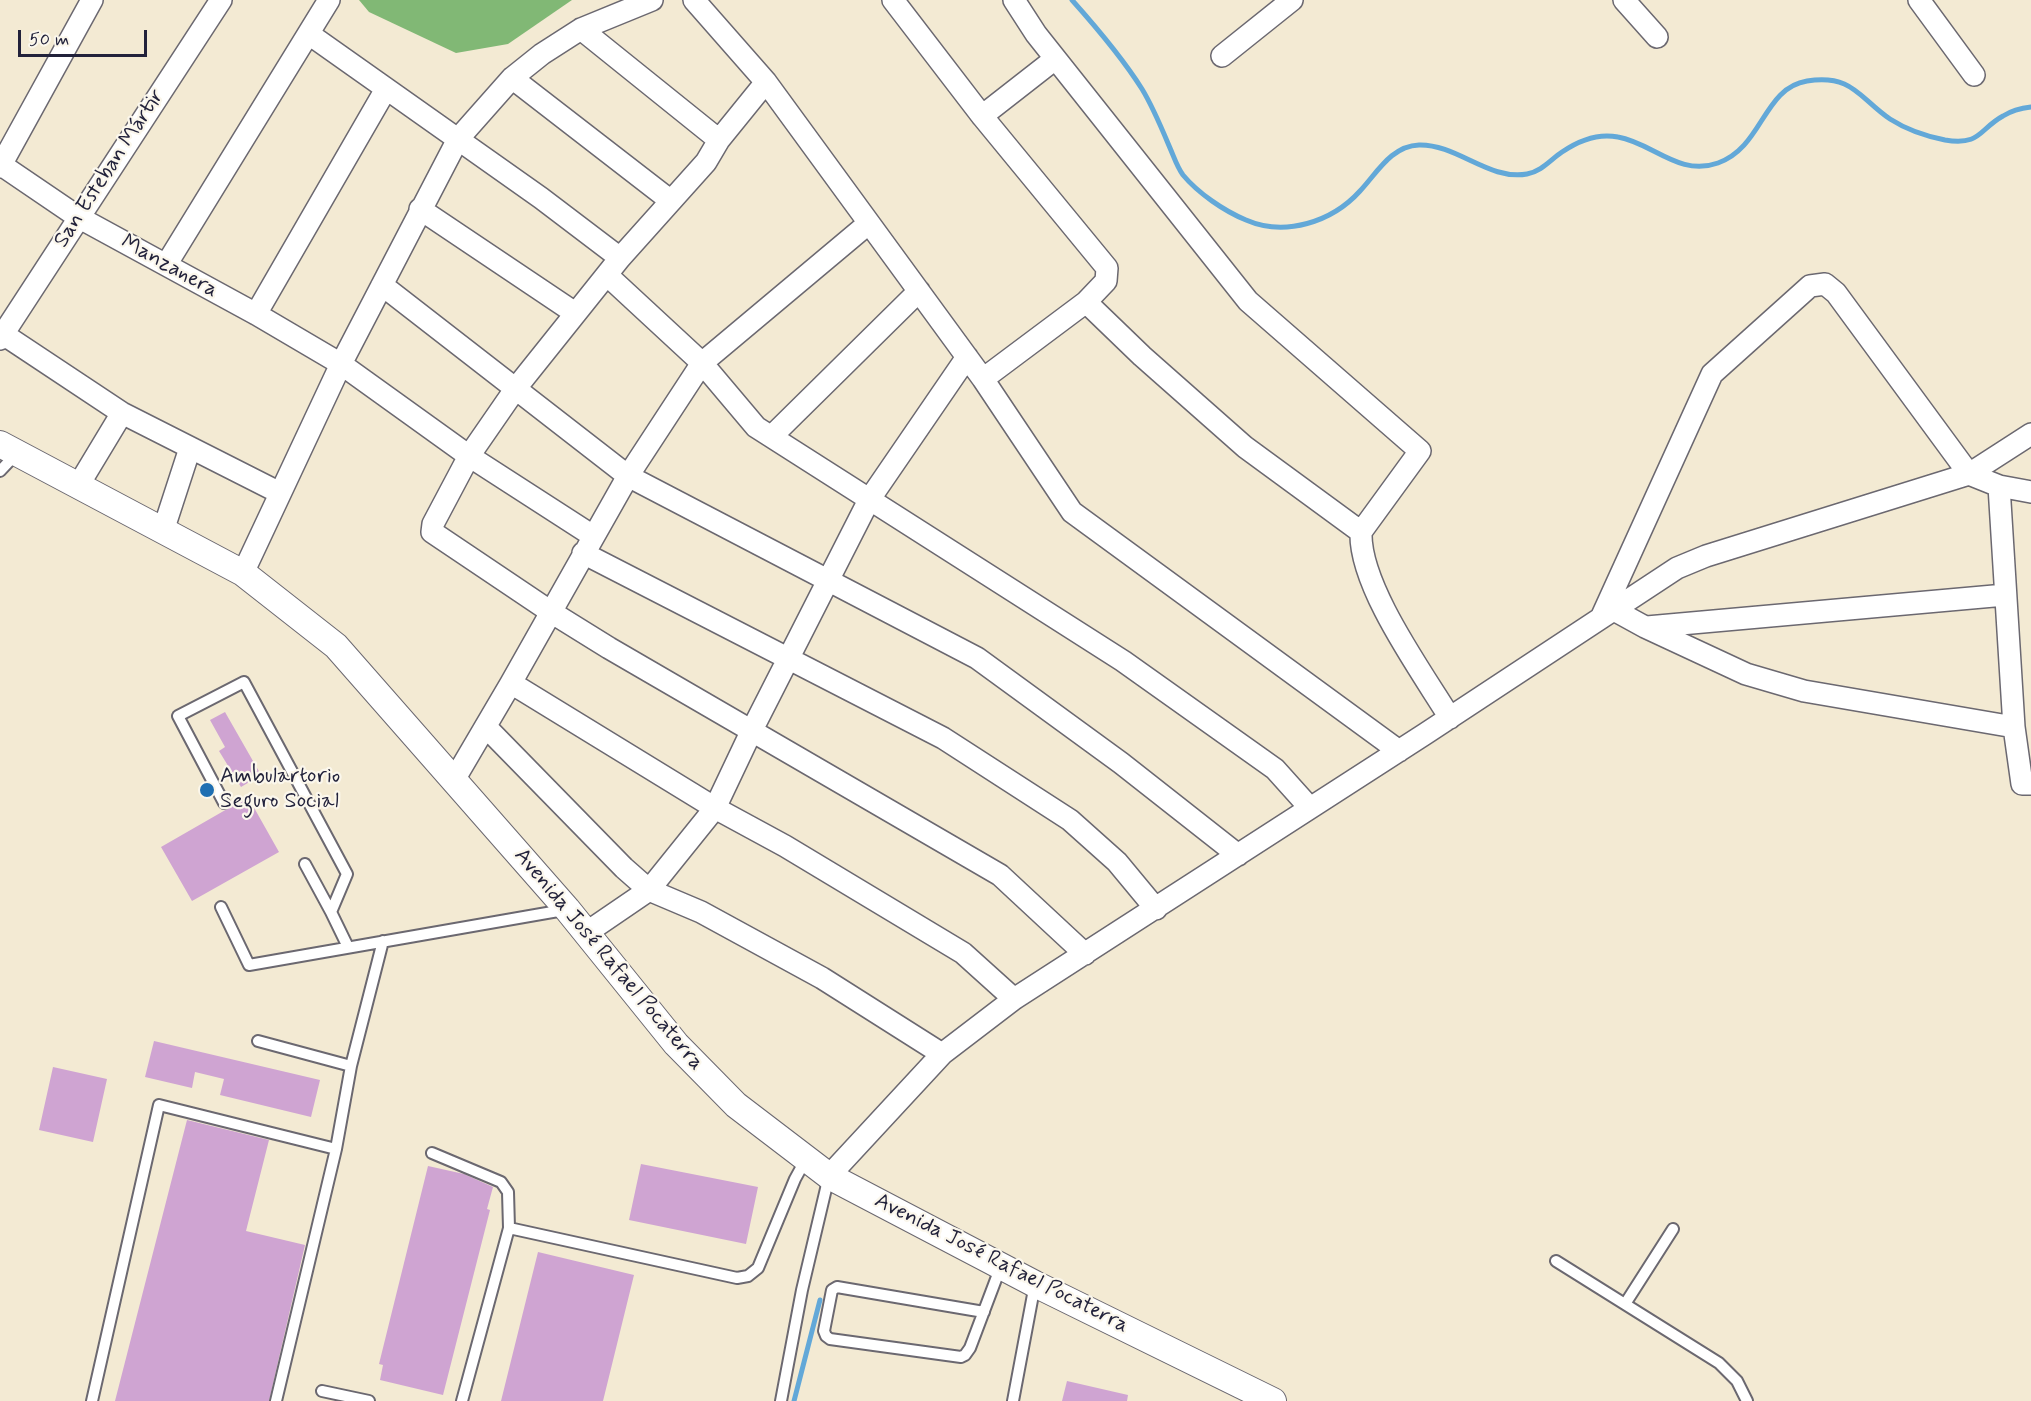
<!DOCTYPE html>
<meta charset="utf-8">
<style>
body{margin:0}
#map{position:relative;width:2031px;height:1401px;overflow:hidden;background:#f3ead3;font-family:Mynerve,sans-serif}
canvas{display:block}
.scale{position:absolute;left:18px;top:30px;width:129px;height:27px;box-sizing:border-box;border:3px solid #22223b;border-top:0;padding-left:8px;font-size:18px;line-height:21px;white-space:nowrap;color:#22223b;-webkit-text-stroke:4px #fbf7ec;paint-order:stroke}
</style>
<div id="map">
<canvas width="2031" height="1401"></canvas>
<div class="scale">50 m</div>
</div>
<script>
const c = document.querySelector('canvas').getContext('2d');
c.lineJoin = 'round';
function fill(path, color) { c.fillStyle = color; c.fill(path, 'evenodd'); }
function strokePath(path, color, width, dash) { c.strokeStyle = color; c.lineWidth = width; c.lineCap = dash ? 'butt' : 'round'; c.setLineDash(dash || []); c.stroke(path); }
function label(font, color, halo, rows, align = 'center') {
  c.font = font + ' Mynerve,sans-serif'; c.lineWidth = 4.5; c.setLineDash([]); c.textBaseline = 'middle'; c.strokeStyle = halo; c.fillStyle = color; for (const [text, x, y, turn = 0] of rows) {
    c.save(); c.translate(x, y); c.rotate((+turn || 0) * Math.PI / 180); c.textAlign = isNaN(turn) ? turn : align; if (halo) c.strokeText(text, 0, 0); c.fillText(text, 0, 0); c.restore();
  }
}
fill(new Path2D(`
 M359 0H572L508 44 456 53 369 12Z`), '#81b875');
strokePath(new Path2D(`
 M1072 0C1097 28 1122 57 1142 89 1153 107 1162 129 1170 148 1174 157 1177 167 1183 175 1198 193 1224 211 1246 220 1285 237 1332 222 1360 191 1377 173 1391 146 1419 145 1457 144 1489 181 1527 174 1542 171 1550 160 1562 152 1578 141 1598 133 1618 137 1653 143 1679 177 1718 163 1763 147 1763 88 1807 81 1853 74 1859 98 1890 119 1907 130 1925 136 1945 140 1981 146 1979 129 2003 116 2011 111 2022 108 2031 107
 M794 1401 820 1300`), '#62a8d8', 5);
fill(new Path2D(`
 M225 712 261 775 241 787 219 751 225 747 210 720Z
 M248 797 279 852 192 901 161 847Z
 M154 1041 320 1080 311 1117 220 1095 224 1079 195 1072 192 1088 145 1077Z
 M53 1067 107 1079 93 1142 39 1130Z
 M187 1120 269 1140 246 1231 305 1245 269 1401H115Z
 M641 1164 758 1187 746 1244 629 1220Z
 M428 1166 464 1174 493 1187 487 1209 490 1210 443 1395 380 1380 383 1365 379 1364Z
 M538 1252 634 1275 603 1401H501Z
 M1067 1381 1128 1395 1127 1401H1062Z`), '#cfa4d2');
const service = new Path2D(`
 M0 471 17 453
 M224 803 178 716 244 682 347 874 331 912 348 947
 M305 864 331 912
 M221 907 249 965 564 910
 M258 1041 351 1066 383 941
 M432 1153 501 1182 508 1192 509 1228
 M1556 1261 1719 1363 1737 1381 1747 1401
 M1625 1304 1673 1229
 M984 1312 837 1287 832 1290 824 1331 826 1336 830 1339 961 1357 965 1355 970 1348 1001 1266
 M322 1391 369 1401
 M92 1401 159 1105 336 1149 351 1066
 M276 1401 336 1149
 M462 1401 509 1228 737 1278 748 1276 758 1268 795 1179 806 1159
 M781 1401 802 1290 829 1176
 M1013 1401 1035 1284`);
const minor = new Path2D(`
 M694 0 766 82 983 379 1072 512 1399 751
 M893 0 982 116 1107 268 1106 281 1086 302 983 379
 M1014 0 1036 34 1248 301 1420 451 1361 532C1359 586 1422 672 1450 718
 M1624 0 1657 37
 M1919 0 1974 75
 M581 29 719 140
 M309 34 541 198 620 258
 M1222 56 1292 0
 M512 78 671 201
 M766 82 719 140 706 162 620 258 516 388 469 456 433 524 432 532 551 612 609 648 1000 875 1085 954
 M982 116 1055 59
 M0 164 78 217 256 314 341 364 469 456 593 536
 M0 167 92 0
 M420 209 575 313
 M166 265 329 0
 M608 276 702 363 756 427 1123 661 1275 769 1310 808
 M382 285 628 476 977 658 1121 763 1238 855
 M1086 302 1142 356 1245 447 1361 532
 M256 314 386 89
 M3 334 122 413 280 493
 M0 339 221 0
 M772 436 919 291
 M78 486 122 413
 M163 531 190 448
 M583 553 943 738 1070 820 1117 862 1156 909
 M243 573 341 364 458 139 512 78 542 54 581 29 652 0
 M1614 610 1645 627 1746 674 1804 691 2014 727 2022 784H2031
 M1601 618 1712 374 1810 286 1825 284 1836 293 1969 474 1999 486
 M1647 627 2005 595
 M511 683 715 808 785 846 963 953 1014 999
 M486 727 624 868 649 890 701 912 822 978 942 1054
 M2014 727 1999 486 2031 492
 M454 780 511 683 628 476 702 363 869 223
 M586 933 649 890 715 808 752 730 869 500 967 357
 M829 1176 942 1054 1014 999 1425 734 1677 568 1706 556 1969 474 2031 434`);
const tertiary = new Path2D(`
 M0 444 243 573 336 646 567 909 676 1044 736 1105 829 1176 1035 1284 1273 1401`);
strokePath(service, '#6b6870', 14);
strokePath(minor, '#6b6870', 24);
strokePath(tertiary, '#6b6870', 28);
strokePath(service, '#fff', 10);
strokePath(minor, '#fff', 21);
strokePath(tertiary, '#fff', 26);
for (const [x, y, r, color] of [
 [207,790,8,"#1f6fb2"]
]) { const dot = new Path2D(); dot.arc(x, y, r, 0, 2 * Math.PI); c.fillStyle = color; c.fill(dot); strokePath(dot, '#fbf7ec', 2); }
label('22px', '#22223b', '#fbf7ec', [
 ["San Esteban Mártir",110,169,-57],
 ["Manzanera",169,267,29],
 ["Avenida José Rafael Pocaterra",608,960,50],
 ["Avenida José Rafael Pocaterra",1001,1264,27]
]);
label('22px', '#22223b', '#fbf7ec', [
 ["Ambulartorio",220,777],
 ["Seguro Social",220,802]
], 'left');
</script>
